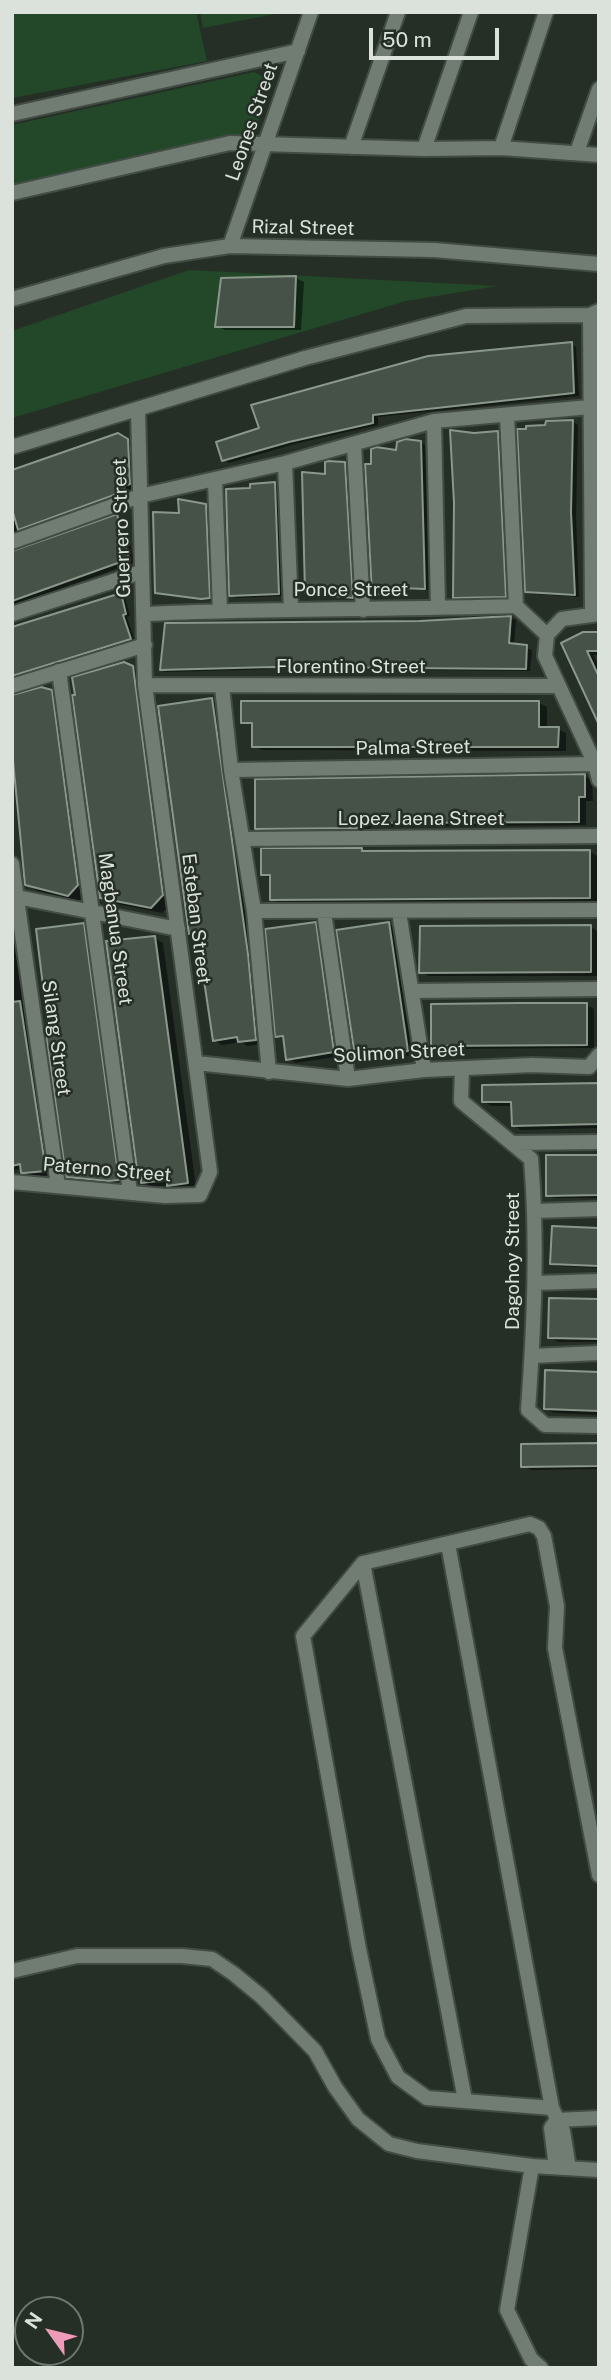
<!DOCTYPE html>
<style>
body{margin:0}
#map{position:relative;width:611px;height:2380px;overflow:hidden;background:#252f26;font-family:"Public Sans",sans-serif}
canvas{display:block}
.frame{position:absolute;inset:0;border:14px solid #dbe2dc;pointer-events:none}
.north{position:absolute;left:14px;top:2296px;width:70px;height:70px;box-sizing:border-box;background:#252f26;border:2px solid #6e776f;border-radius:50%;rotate:304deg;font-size:19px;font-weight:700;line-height:28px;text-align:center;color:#dbe2dc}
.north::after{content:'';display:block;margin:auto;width:24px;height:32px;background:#ef9ab8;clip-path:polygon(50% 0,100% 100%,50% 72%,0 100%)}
.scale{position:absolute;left:369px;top:28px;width:130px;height:32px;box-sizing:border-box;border:4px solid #dbe2dc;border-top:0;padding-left:9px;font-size:21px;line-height:24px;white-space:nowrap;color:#dbe2dc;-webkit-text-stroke:5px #252f26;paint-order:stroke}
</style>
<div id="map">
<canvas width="611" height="2380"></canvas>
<div class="frame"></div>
<div class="north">N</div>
<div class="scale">50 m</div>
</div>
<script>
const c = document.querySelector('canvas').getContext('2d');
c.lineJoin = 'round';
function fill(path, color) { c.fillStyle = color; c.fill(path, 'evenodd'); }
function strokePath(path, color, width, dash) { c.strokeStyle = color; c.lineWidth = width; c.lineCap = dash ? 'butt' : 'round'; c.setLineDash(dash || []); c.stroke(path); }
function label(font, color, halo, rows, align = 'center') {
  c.font = font + ' "Public Sans",sans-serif'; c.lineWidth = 5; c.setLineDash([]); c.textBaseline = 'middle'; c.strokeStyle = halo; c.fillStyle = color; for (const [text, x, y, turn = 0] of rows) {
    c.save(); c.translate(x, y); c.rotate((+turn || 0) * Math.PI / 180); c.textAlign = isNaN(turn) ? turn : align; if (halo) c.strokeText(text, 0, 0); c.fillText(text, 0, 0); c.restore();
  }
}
fill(new Path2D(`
 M12 12H196L207 61 12 98Z
 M200 12H285L203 28Z
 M254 72 266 78 270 86 254 135 19 186 12 184V125Z
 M189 270 498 286 406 301 12 418V331Z`), '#234829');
fill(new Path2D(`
 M296 278 304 282 301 330H225L217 326Z
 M571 344 576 347 579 396 378 417V425L295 444 229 463 224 460Z
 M573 422 578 425 576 515 579 597 532 594 527 591Z
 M498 433 503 435 510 599 460 600 455 597Z
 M118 435 134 445 136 487 130 489 131 495 12 540V472Z
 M420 442 425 445 430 590H403V597L379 596 373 593V466Z
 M345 464 350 467 357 600 312 594 307 592 327 476Z
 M275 484 280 487 283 596 236 598 231 595 252 489Z
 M206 506 211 509 214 600 162 595 157 592 180 515Z
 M117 516 123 520 135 562 12 606V552Z
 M120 594 125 597 130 616 127 617 135 642 12 681V629Z
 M511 618 516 620 514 645 532 650 530 671 278 669 166 672 161 670 420 623Z
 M599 633V655H593L599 666V720L583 634Z
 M132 667 143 674 173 902 162 913 112 903 102 897Z
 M51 691 62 698 88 891 79 901 38 891 27 884Z
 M212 700 220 704 256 959 264 1044 247 1046 241 1042 222 1045 214 1040 199 938 190 933Z
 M539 703 547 707V729H558L566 733V751L262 750 254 746V726L243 722Z
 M584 776 592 780 593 801H586V825L370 827V832H264L256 828Z
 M362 849 367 853 589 851 597 856V902L279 904 272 899 270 878 263 874Z
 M12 918 15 920 53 1175 31 1177 23 1172V1169L12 1170Z
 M315 924 323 928 342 1056 296 1063 288 1058 286 1041 277 1036Z
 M389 924 397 928 415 1055 367 1062 359 1057V1051L355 1049Z
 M83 925 91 929 126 1184 76 1181 68 1176 51 1036Z
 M591 927 599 932 598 976H429L421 972Z
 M155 938 163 943 196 1187 177 1190 168 1185 151 1187 143 1182V1178L139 1176Z
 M587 1005 594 1009V1048L440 1049 433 1045Z
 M599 1085V1128L521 1130 513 1125V1106H491L483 1101Z
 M599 1157V1198H555L548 1195Z
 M599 1229V1268L557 1266 552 1263Z
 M599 1300V1342H558L550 1337Z
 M599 1374V1415L554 1413 546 1409Z
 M599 1444V1469L531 1470 523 1466Z`), '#0007');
const building = new Path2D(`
 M296 276 294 327H215L221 278Z
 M572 342 574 393 373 415V423L289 442 222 461 216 442 259 428 251 405 428 356Z
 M573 420 571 512 575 595 525 592 517 429H526V426L545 425 546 421Z
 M450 430 474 433 498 431 506 597 453 598 454 503Z
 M118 433 128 439 130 484 124 486 125 491 18 530 12 509V470Z
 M405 439 421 441 425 589 398 588 399 595 372 594 365 464H371V449L376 447 396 450 397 442Z
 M328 461 345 462 353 598 305 593 302 472 325 474V462Z
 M275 482 279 594 229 596 226 489 250 488V484Z
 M178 499 206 504 210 598 201 599 155 593 153 512 179 513Z
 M117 514 129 559 12 601V551Z
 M121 593 126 614 123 615 131 639 12 676V627Z
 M511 616 509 643 527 645 526 669 272 667 160 670 165 623 420 621Z
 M583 632H599V651H587L599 677V725L561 643Z
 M124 662 133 666 163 895 151 908 100 898 72 695H75L72 677Z
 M41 687 52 690 78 885 68 896 25 885 12 750V695Z
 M212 698 248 954 256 1040 238 1042 237 1037 213 1041 197 933 189 934 158 706Z
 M241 701H539V727H559L558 747H252V723H241Z
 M585 774V797H579V822L362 823V828L255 829V779Z
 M261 848H362V851L590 850V898L270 900V875H261Z
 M316 922 334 1052 286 1060 283 1036 275 1037 265 929Z
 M389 922 408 1051 358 1058 357 1049 354 1050 336 930Z
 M84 923 119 1180 108 1181 66 1177 46 1035H49L36 929Z
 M591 925V972L419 973 420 926Z
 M155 936 188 1183 167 1186V1180L141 1183V1177H138L106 941Z
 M20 1001 46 1171 24 1173H21L20 1164 12 1166V1002Z
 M519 1003H587V1045L431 1046V1004Z
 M599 1083V1124L512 1126 511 1102H482V1085Z
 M546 1155H599V1195L546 1196Z
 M552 1226 599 1228V1266L550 1264Z
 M549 1298 599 1299V1339L548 1338Z
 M545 1370 599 1372V1411L544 1409Z
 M599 1443V1466L521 1467V1444Z`);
fill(building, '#465247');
strokePath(building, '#8a978b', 2);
const street = new Path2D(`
 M12 114 298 51
 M351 147 398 12
 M501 148 546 12
 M424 149 471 12
 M577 152 599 89
 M12 193 230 143 424 149 501 148 599 155
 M230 246 311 12
 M12 299 164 256 230 246 434 250 599 264
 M590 315 592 614
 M507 415 516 606
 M434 421 438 608
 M354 444 363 610
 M12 447 305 358 466 316 590 315 599 311
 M285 463 291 609
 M215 481 220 610
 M12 542 140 496 285 463 434 421 590 407
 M12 614 141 572
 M144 614C268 608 392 610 516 606L547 635
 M599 614 562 619 547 635 545 656 595 764 599 780
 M59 671 130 1192
 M145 685 557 686
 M12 686 145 645
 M222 687 231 770 254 911 269 1072
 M231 770 595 764
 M243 839 599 836
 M12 864 58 1186
 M12 896 178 929
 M254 911 599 910
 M324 912 348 1079
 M399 912 424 1070
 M413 991 599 989
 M196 1063 348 1079 424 1070 532 1065 589 1067 599 1055
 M462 1069 461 1101 531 1159C538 1243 534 1326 528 1410L545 1425 599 1426
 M512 1143 599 1142
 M12 1182 165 1196 200 1195 210 1172 145 685 138 410
 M535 1211 599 1209
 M535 1283 599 1281
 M532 1356 599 1353
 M448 1544 552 2108 563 2131 569 2168
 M363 1563 465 2100
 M12 1971 77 1956H182L212 1959 234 1974 262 1997 315 2051 335 2087 358 2119 389 2144 417 2151 532 2166 599 2170
 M552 2108 427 2098 398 2077 378 2039 359 1949 303 1636 363 1563 530 1524 539 1528 544 1536 557 1606 555 1648 599 1875
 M557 2120 599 2118
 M532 2166 507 2310 531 2359 541 2368
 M556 2167 551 2128 557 2120`);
strokePath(street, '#434c44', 18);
strokePath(street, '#717d72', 14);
label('19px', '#dbe2dc', '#252f26', [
 ["Leones Street",252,122,-71],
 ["Rizal Street",303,228,1],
 ["Guerrero Street",122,528,-92],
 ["Ponce Street",351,590],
 ["Florentino Street",351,667],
 ["Palma Street",413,748,-1],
 ["Lopez Jaena Street",421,819],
 ["Esteban Street",196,919,83],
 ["Magbanua Street",115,929,82],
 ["Silang Street",56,1038,82],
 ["Solimon Street",399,1053,-3],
 ["Paterno Street",107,1170,5],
 ["Dagohoy Street",513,1261,-90]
]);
</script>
